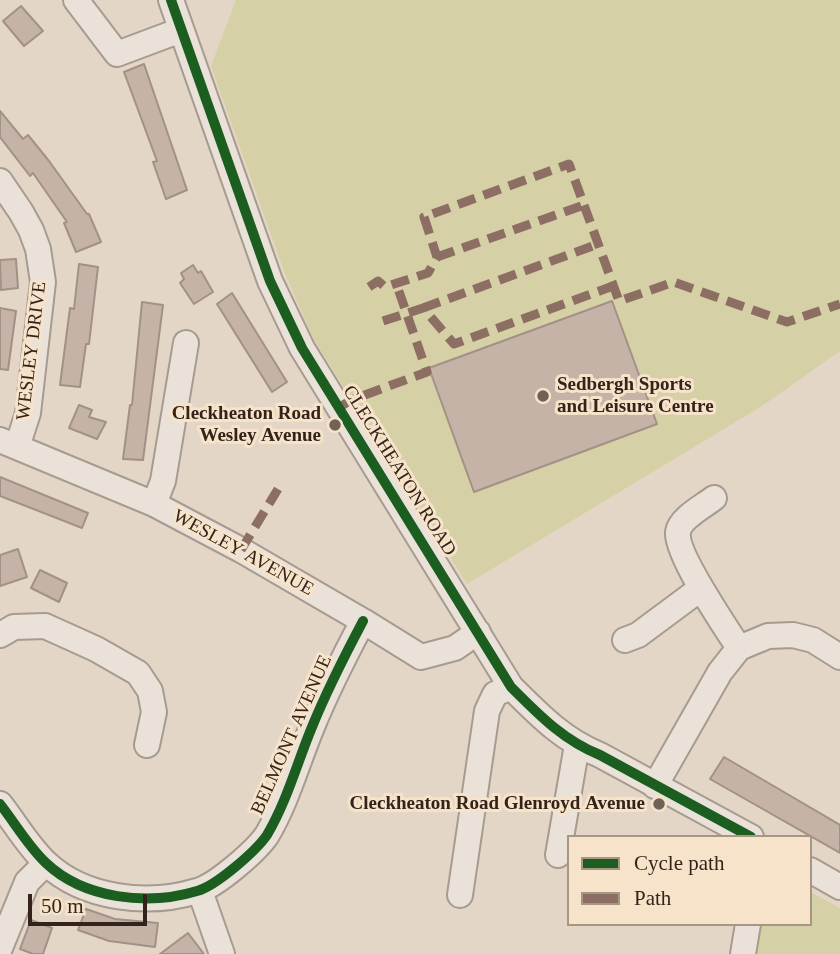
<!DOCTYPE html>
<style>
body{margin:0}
#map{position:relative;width:840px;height:954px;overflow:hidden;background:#e3d6c6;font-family:Georgia,serif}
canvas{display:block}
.legend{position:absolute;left:567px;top:835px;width:245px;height:91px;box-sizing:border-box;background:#f6e3ca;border:2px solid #a89684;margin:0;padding:9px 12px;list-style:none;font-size:21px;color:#34231a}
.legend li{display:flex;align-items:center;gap:14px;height:35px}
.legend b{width:35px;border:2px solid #a89684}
.scale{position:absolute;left:28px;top:894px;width:119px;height:32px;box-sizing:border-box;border:4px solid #34231a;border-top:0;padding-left:9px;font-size:21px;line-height:24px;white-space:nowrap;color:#34231a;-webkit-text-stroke:5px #f6e3ca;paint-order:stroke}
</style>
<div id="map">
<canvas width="840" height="954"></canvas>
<ul class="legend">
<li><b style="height:9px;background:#1b5e20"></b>Cycle path</li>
<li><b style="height:9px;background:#8d6e63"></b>Path</li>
</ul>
<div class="scale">50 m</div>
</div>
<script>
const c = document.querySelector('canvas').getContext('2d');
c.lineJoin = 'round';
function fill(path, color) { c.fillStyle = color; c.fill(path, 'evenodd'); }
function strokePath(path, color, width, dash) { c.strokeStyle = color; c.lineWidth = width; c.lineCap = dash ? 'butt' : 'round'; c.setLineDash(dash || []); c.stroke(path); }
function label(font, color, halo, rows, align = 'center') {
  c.font = font + ' Georgia,serif'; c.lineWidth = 6; c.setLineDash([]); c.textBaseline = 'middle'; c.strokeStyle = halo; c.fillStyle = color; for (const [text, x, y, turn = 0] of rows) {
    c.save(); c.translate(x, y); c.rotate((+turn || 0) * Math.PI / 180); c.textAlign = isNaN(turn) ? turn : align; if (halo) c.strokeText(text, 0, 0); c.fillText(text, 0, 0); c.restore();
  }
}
fill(new Path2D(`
 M236 0H840V351L762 406 467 584 314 340 285 274 211 66Z
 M810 892 840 908V954H754L760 924H810Z`), '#d6d0a7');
const building = new Path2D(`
 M21 6 43 31 24 46 3 21Z
 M144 64 187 190 166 199 153 162 157 161 124 72Z
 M0 111 23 139 28 135 49 161 87 214H89L101 242 76 252 64 223 67 222 33 173 30 176 0 137Z
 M16 259 18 288 1 290 0 260Z
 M79 264 98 267 89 344H86L80 387 60 385 70 308 74 309Z
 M193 265 198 273 201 271 213 292 194 304 180 283 184 279 181 273Z
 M232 293 287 382 272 392 217 304Z
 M612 301 657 424 474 492 429 368Z
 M142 302 163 305 143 460 123 459 130 405H132Z
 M0 308 16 311 8 370 0 369Z
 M79 405 92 410 89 417 106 422 97 439 69 428Z
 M0 477 88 513 82 528 0 496Z
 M18 549 27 577 0 586V555Z
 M40 570 67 583 59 602 31 588Z
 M724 757 840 825V853L710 779Z
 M86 909 115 919 158 923 155 947 109 941 78 930Z
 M31 920 52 928 43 954H33L20 949Z
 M188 933 204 954H160Z`);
fill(building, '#c6b3a7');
strokePath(building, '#a29186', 2);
const minor = new Path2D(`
 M76 0 117 54 181 30
 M171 0 270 281 302 348 511 687C539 715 563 740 600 755L751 837
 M0 181 21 212 31 230 38 249 43 282 28 413 17 447
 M0 440 154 504 241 550 363 621 421 657 455 648 478 632
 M714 498C704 506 680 518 678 532 675 553 726 628 739 648
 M154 504 163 481 186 343
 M0 635 14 627 45 626 96 649 138 673 150 691 154 712 147 745
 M625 640 638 635 700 589
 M655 786 720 672 739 648 768 636 793 635 813 640 840 657
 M0 804C15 823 28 846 46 863 84 899 148 906 197 891 216 886 256 851 267 835 287 801 297 763 312 727 327 690 345 655 363 621
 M558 855 577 745
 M810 870 840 887
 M200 891 222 954
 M460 895 487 711 495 694 511 687
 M0 948 27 882 46 863
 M743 954 748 924`);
strokePath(minor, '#a79b90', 28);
strokePath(minor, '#eae2d9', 24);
strokePath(new Path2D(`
 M437 257 584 205
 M369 287 378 281 385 287 428 273 437 257 424 217 569 164 619 301 674 282 787 322 840 304
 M423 308 598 244
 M383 321 423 308 454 344 613 286
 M340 407 351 400 427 372 396 283
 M241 550 278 489`), '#8d6e63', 9, [18, 9]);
strokePath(new Path2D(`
 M171 0 270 281 302 348 511 687C539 715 563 740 600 755L751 837
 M0 804C15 823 28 846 46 863 84 899 148 906 197 891 216 886 256 851 267 835 287 801 297 763 312 727 327 690 345 655 363 621`), '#1b5e20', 10);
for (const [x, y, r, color] of [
 [543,396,7,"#716256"],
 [335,425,7,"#716256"],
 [659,804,7,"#716256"]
]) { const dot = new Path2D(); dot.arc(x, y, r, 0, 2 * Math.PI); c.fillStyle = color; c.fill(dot); strokePath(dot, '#f6e3ca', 2.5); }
label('19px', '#34231a', '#f6e3ca', [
 ["WESLEY DRIVE",32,351,-83],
 ["CLECKHEATON ROAD",399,471,58],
 ["WESLEY AVENUE",243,553,29],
 ["BELMONT AVENUE",292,735,-66]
]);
label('bold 19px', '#34231a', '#f6e3ca', [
 ["Sedbergh Sports",557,385,"left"],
 ["and Leisure Centre",557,407,"left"],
 ["Cleckheaton Road",321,414],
 ["Wesley Avenue",321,436],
 ["Cleckheaton Road Glenroyd Avenue",645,804]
], 'right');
</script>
